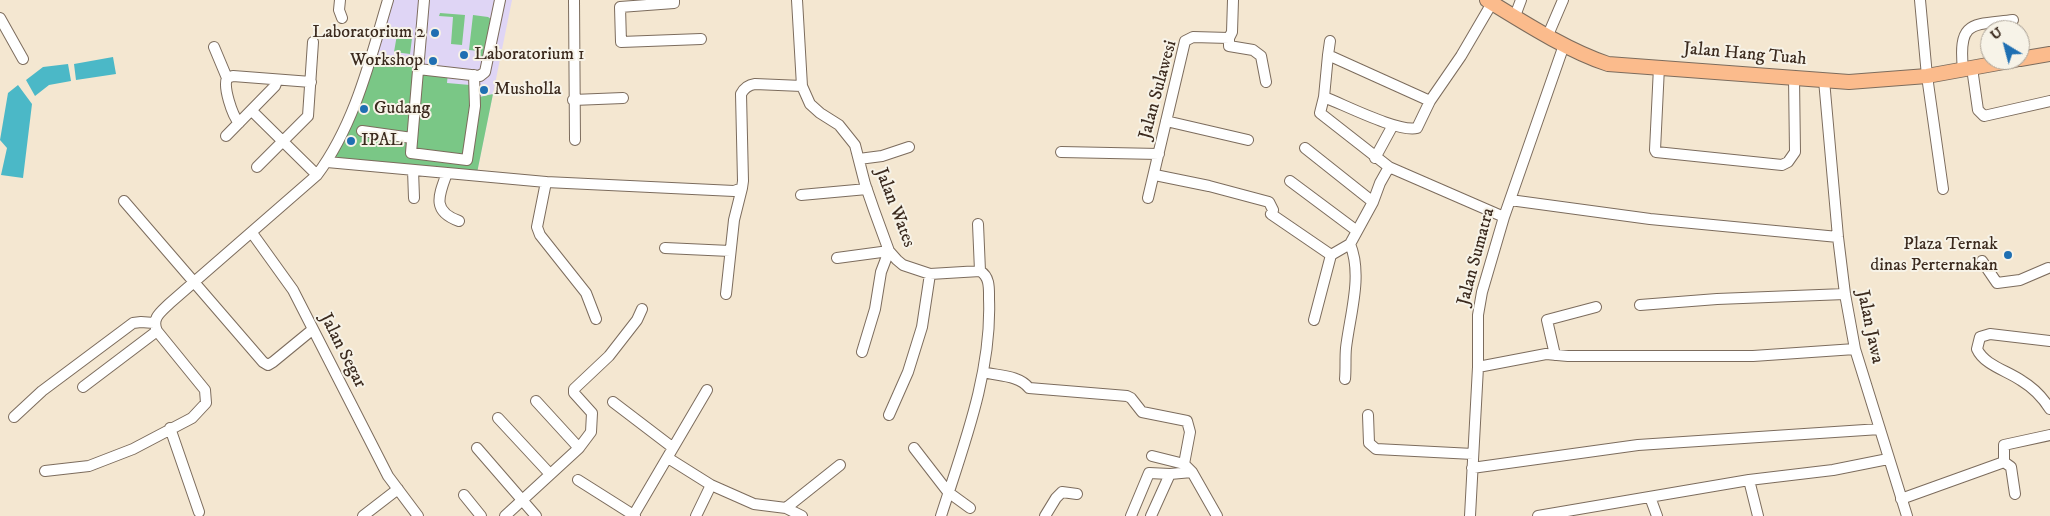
<!DOCTYPE html>
<style>
body{margin:0}
#map{position:relative;width:2050px;height:516px;overflow:hidden;background:#f4e7d1;font-family:"IM FELL DW Pica",serif}
canvas{display:block}
.north{position:absolute;left:1980px;top:20px;width:50px;height:50px;box-sizing:border-box;background:#f7f3e8;border:1px solid #aca397;border-radius:50%;rotate:323deg;font-size:14px;font-weight:700;line-height:20px;text-align:center;color:#3b2a1e}
.north::after{content:'';display:block;margin:auto;width:18px;height:22px;background:#1f6fb2;clip-path:polygon(50% 0,100% 100%,50% 72%,0 100%)}
</style>
<div id="map">
<canvas width="2050" height="516"></canvas>
<div class="north">U</div>
</div>
<script>
const c = document.querySelector('canvas').getContext('2d');
c.lineJoin = 'round';
function fill(path, color) { c.fillStyle = color; c.fill(path, 'evenodd'); }
function strokePath(path, color, width, dash) { c.strokeStyle = color; c.lineWidth = width; c.lineCap = dash ? 'butt' : 'round'; c.setLineDash(dash || []); c.stroke(path); }
function label(font, color, halo, rows, align = 'center') {
  c.font = font + ' "IM FELL DW Pica",serif'; c.lineWidth = 4; c.setLineDash([]); c.textBaseline = 'middle'; c.strokeStyle = halo; c.fillStyle = color; for (const [text, x, y, turn = 0] of rows) {
    c.save(); c.translate(x, y); c.rotate((+turn || 0) * Math.PI / 180); c.textAlign = isNaN(turn) ? turn : align; if (halo) c.strokeText(text, 0, 0); c.fillText(text, 0, 0); c.restore();
  }
}
fill(new Path2D(`
 M391 0H512L477 173 354 116Z`), '#dfd5f5');
fill(new Path2D(`
 M440 13 465 15 462 45 451 44 453 17 439 16Z
 M473 15 488 17 491 19 486 59H479V51L469 50Z
 M398 29 413 30 410 54 394 52Z
 M372 62 448 72 447 83 470 85 475 98 493 94 477 173 330 161Z`), '#7ac786');
fill(new Path2D(`
 M113 57 116 74 76 80 74 64Z
 M68 64 71 81 49 85 35 96 26 80 43 67Z
 M18 85 32 104 23 178 1 175 7 148 0 140 8 93Z`), '#4bb8c7');
const minor = new Path2D(`
 M340 0 339 10 342 18
 M424 0 411 153 467 160 475 106 474 75
 M574 0 575 140
 M674 0V3L620 7 621 42 701 39
 M797 0 802 86 810 104 820 113 839 125 855 145 865 184 874 210 889 251 897 260 903 265 930 274 980 271C990 277 989 288 989 299 992 373 963 447 941 516
 M1920 0 1927 76 1943 189
 M1515 16 1521 0
 M0 18 23 59
 M1548 35 1563 0
 M1229 38V46L1253 50 1261 56 1266 82
 M214 47 227 78C223 87 232 115 239 123
 M1328 55 1330 41
 M1659 67 1655 150 1656 152 1782 165 1788 162 1795 152 1794 78
 M1972 68 1978 110 1984 116 2050 101
 M418 69 480 76 485 72 500 0
 M1963 69C1958 20 1972 25 2013 20
 M227 78 233 76 311 82
 M1824 80 1838 237 1845 294 1855 349 1907 516
 M1324 97C1343 104 1399 133 1417 128L1430 101 1461 56 1492 3
 M573 100 623 98
 M252 111 317 175
 M1166 121 1248 140
 M362 131 412 138
 M226 136 275 86 277 81
 M1305 148 1373 202
 M1061 152 1159 154
 M1375 158 1393 125
 M859 159 882 156 909 147
 M327 162 546 182 734 191 742 188 743 181 741 94C744 88 748 85 755 84L802 86
 M257 167 308 116 313 42
 M1389 167 1320 113 1324 97 1328 55 1430 101
 M413 170 414 198
 M447 173C439 195 431 211 459 221
 M1155 175 1209 186 1269 202 1273 210 1271 214 1331 255
 M1290 181 1357 231
 M546 182 537 227 540 235 586 293 596 319
 M801 195 867 189
 M1148 198 1185 41 1193 37 1229 38 1232 32 1233 0
 M1510 200 1650 219 1838 237
 M124 201 263 362 268 365 273 362 312 330
 M978 224 980 271
 M252 233 293 290 388 476 418 516
 M665 248 730 251
 M837 258 889 251
 M1982 261 1997 283 2020 280 2048 268
 M726 294 734 220 742 188
 M1640 305 1717 299 1845 294
 M1314 320 1331 255 1350 244 1373 202 1380 183 1389 167 1504 217
 M2050 341 1990 334 1980 337 1977 349C1984 365 2008 371 2022 381 2032 387 2043 398 2050 409
 M862 352 875 309 881 272 889 251
 M1555 355 1547 320 1596 307
 M1478 367 1546 354 1568 356H1753L1855 349
 M983 372C998 376 1019 375 1029 388
 M1345 379C1346 369 1345 358 1346 348 1350 314 1363 275 1350 244
 M83 387 157 331
 M1029 388 1127 396 1131 398 1142 412 1187 421 1190 432 1184 464 1192 472 1217 516
 M536 401 579 448
 M613 402 672 447
 M889 415 908 372 922 327 930 274
 M1368 415 1369 443 1376 449 1473 454
 M14 417 42 391 133 323 141 322 154 323
 M498 418 550 474
 M170 428 199 512
 M477 448 536 516
 M914 448 948 492 970 508
 M1152 456 1184 464
 M668 458 711 485 754 504 786 508 802 516
 M2004 462 2011 467 2015 494
 M1472 468 1638 445 1880 429
 M45 471 89 466 133 449 192 418 206 403 205 390 157 331C151 318 161 312 170 303L317 175C355 124 370 60 388 0
 M578 480 635 516
 M1749 480 1758 516
 M464 495 481 516
 M1650 497 1657 516
 M1901 499 2004 462V445L2050 435
 M786 508 840 465
 M363 516 398 489
 M505 516 579 448 591 432 592 413 574 393V389L609 356 637 320 642 309
 M633 516 707 390
 M696 516 711 485
 M1045 516 1056 498 1062 492 1077 494
 M1131 516 1149 473 1170 474 1192 472
 M1151 516 1170 474
 M1470 516 1478 367V315L1482 292 1504 217 1564 45
 M1538 516 1749 480 1833 470 1888 459`);
const major = new Path2D(`
 M1487 0C1523 22 1568 51 1608 64L1849 82 1927 76 2015 60
 M2020 59 2050 54`);
strokePath(minor, '#7c6c5d', 12);
strokePath(major, '#7c6c5d', 16);
strokePath(minor, '#fff', 10);
strokePath(major, '#fbbb8c', 14);
for (const [x, y, r, color] of [
 [435,33,5,"#1f6fb2"],
 [464,55,5,"#1f6fb2"],
 [433,61,5,"#1f6fb2"],
 [484,90,5,"#1f6fb2"],
 [364,109,5,"#1f6fb2"],
 [351,141,5,"#1f6fb2"],
 [2008,255,5,"#1f6fb2"]
]) { const dot = new Path2D(); dot.arc(x, y, r, 0, 2 * Math.PI); c.fillStyle = color; c.fill(dot); strokePath(dot, '#f7f3e8', 2); }
label('18px', '#3b2a1e', '#f7f3e8', [
 ["Laboratorium 2",425,33,"right"],
 ["Laboratorium 1",474,55],
 ["Workshop",423,61,"right"],
 ["Musholla",494,90],
 ["Gudang",374,109],
 ["IPAL",361,141],
 ["Plaza Ternak",1998,245,"right"],
 ["dinas Perternakan",1998,266,"right"]
], 'left');
label('18px', '#3b2a1e', '#f7f3e8', [
 ["Jalan Hang Tuah",1745,55,5],
 ["Jalan Sulawesi",1159,90,-75],
 ["Jalan Wates",894,208,69],
 ["Jalan Sumatra",1477,257,-75],
 ["Jalan Jawa",1869,327,78],
 ["Jalan Segar",342,351,63]
]);
</script>
